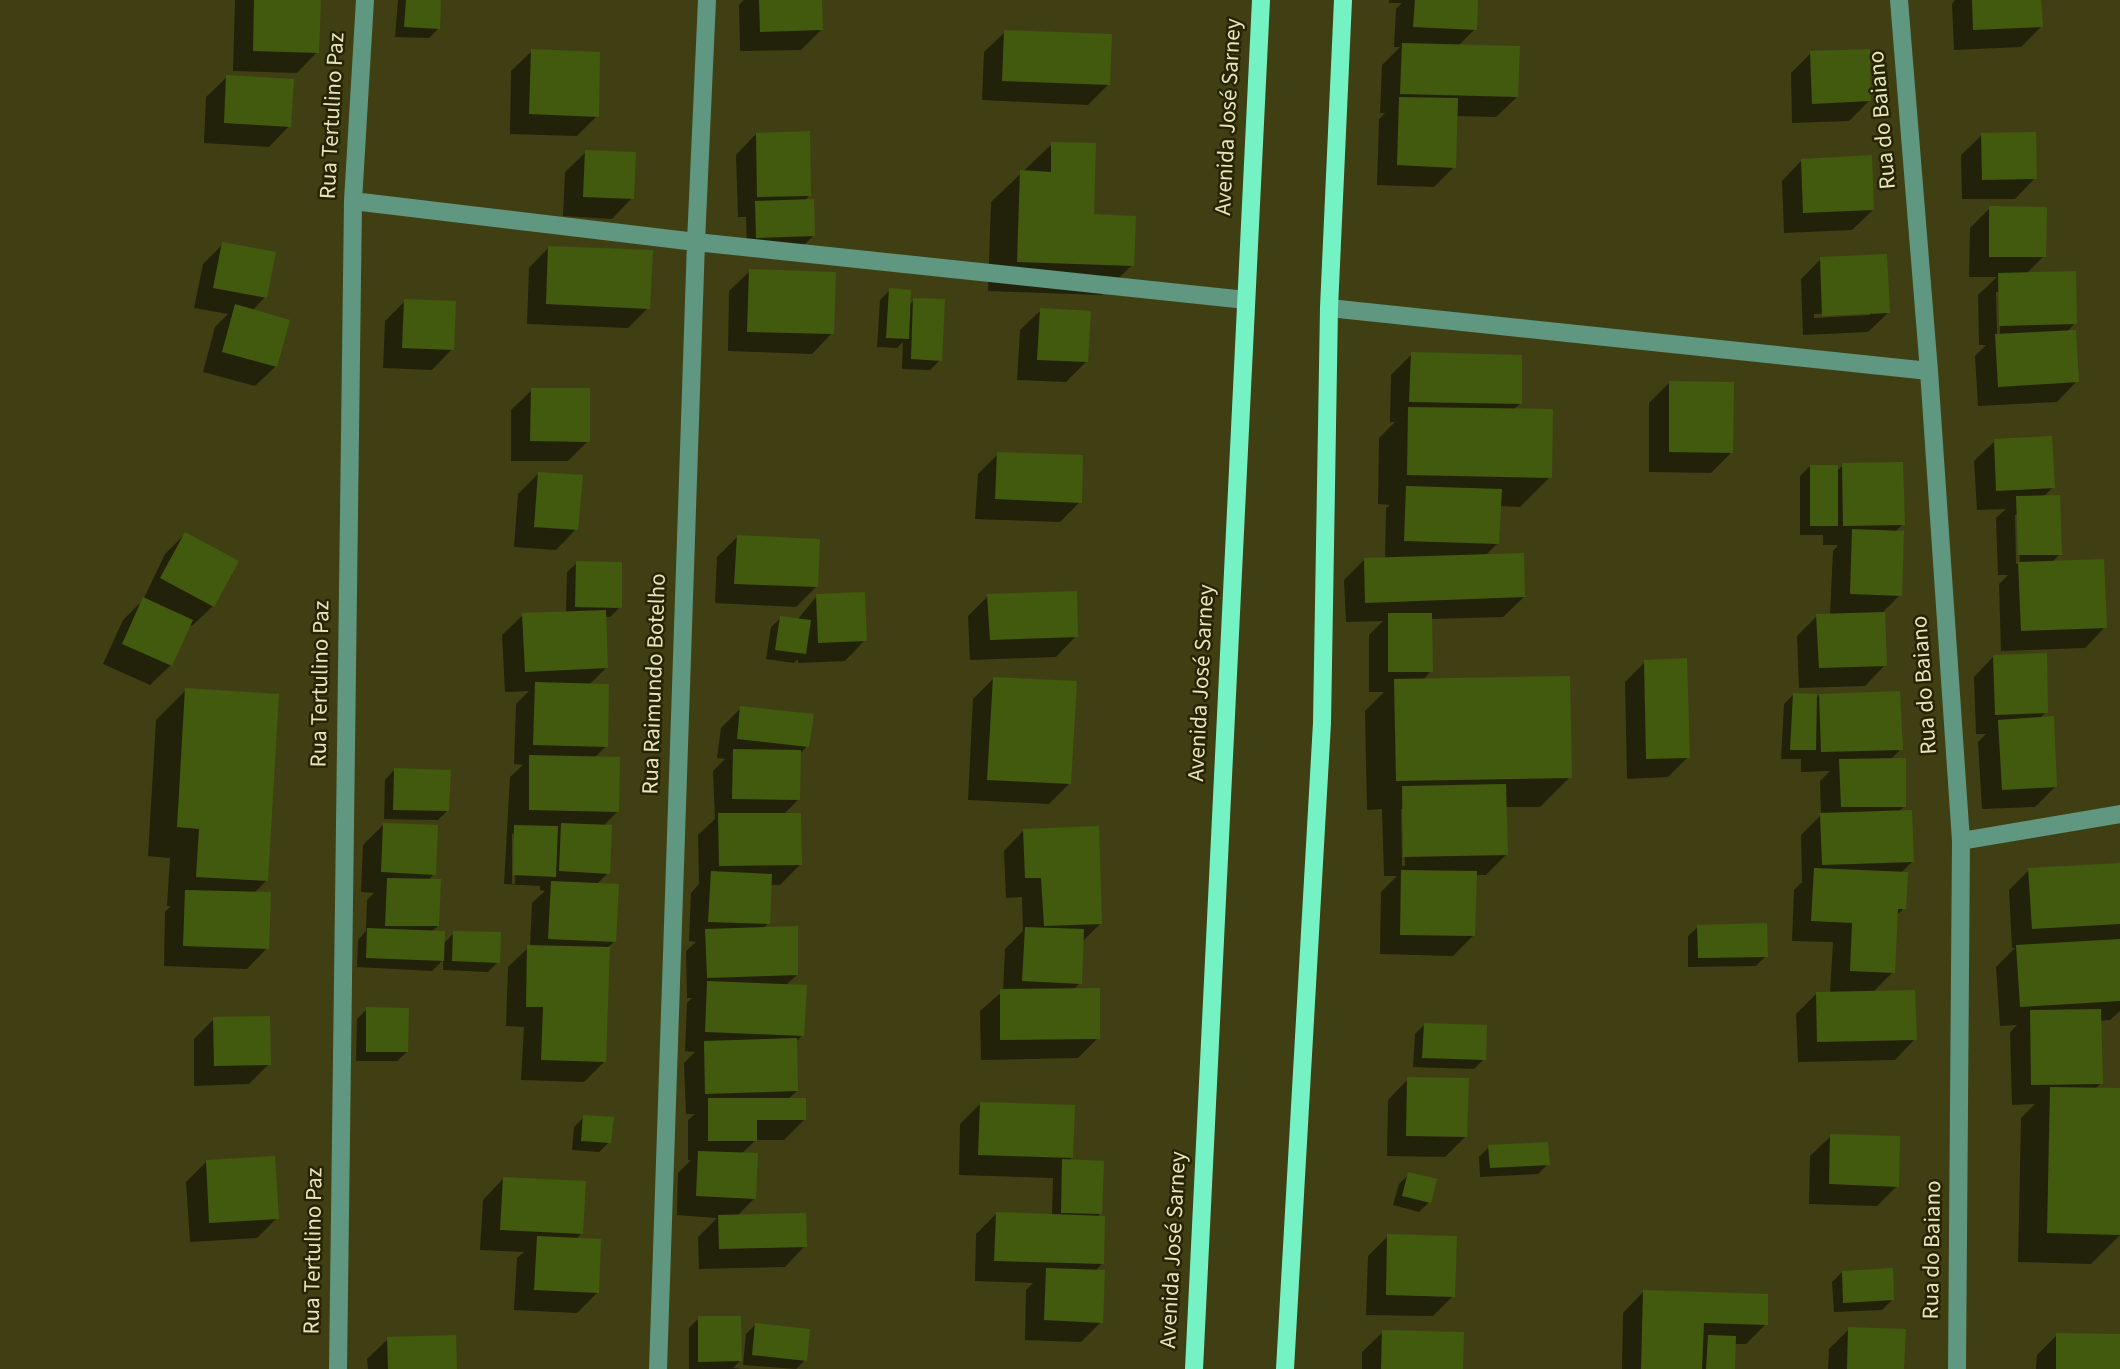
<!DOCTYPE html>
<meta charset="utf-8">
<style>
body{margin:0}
canvas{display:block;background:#403e13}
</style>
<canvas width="2120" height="1369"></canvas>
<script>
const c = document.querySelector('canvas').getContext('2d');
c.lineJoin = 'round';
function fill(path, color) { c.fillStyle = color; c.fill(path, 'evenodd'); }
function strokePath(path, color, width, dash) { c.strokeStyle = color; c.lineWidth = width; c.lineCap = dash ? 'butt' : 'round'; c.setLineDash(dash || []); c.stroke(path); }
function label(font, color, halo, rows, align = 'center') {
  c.font = font + ' "Source Sans 3",sans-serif'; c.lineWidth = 5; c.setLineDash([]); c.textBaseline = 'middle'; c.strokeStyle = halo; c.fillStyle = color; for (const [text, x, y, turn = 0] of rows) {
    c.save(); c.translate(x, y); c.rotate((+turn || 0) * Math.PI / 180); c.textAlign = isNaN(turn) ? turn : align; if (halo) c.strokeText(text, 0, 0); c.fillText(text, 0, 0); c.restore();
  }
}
fill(new Path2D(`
 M235 0H319L317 52 297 73 233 71Z
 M398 0H440L439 28 429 38 395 37Z
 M744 0H821V30L801 50 740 51 739 5Z
 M1389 0H1476L1475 29 1458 46 1517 97 1496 117 1456 116 1454 167 1434 187 1377 185 1379 119 1385 113H1380L1382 65 1400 47H1394L1396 9 1402 3H1389Z
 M1955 0H2040L2041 27 2021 47 1954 50 1952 4Z
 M1005 32 1108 85 1088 105 982 100 984 52Z
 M532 51 597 116 577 136 510 134 511 71Z
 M1811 53 1869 101 1849 121 1792 123 1791 73Z
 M227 77 289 126 269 147 204 143 206 97Z
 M756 134 810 195 804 201 813 236 803 246 747 247 746 217H738L736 155Z
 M1982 135 2035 178 2015 199H1962L1961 155Z
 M1052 144 1092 216 1132 265 1102 295 988 291 991 202Z
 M586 152 632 198 612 219 563 216 565 172Z
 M1802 160 1873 210 1852 230 1784 233 1782 181Z
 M1990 208 2044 256 2026 274 2075 323 2067 332 2077 381 2057 402 1978 406 1975 356 1986 345H1979L1978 295 1997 277H1969L1970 228ZM1996 292H2000V334H1997Z
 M223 244 265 297 252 311 276 366 255 386 203 372 215 327 228 314 194 308 203 264Z
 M549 247 648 308 628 328 527 324 529 268Z
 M1821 259 1889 312 1868 332 1803 335 1801 279ZM1870 312V315L1814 318V314Z
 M750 271 832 333 812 354 728 351 729 291Z
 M890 290 909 305 914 300 940 360 930 370 902 369 903 342 897 348 877 347 880 300Z
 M405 301 452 349 432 370 383 368 385 321Z
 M1041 310 1086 362 1066 382 1017 380 1020 330Z
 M1412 354 1520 404 1513 410 1550 477 1520 507 1499 506 1498 543 1485 556 1524 597 1503 617 1431 619V671L1423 680 1570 777 1540 807H1505L1506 855 1486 875H1475L1473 936 1453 956 1380 954 1381 892 1397 876H1384L1382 809 1367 810 1365 711 1384 692H1369V635L1383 621 1346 622 1344 580 1365 559H1385L1386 508 1390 505 1378 504 1379 438 1395 422H1390L1391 375ZM1401 809H1404L1405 866H1402Z
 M1669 383 1732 452 1711 473 1649 472V403Z
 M532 390 588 441 568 461H511V410Z
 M1995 441 2053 487 2043 497 2060 554 2052 562 2105 627 2085 648 2001 651 1999 584 2008 575H1998L1996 518 2006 509 1977 510 1974 461ZM2015 515H2018L2020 564H2016Z
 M998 454 1080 502 1060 522 975 519 978 474Z
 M1843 465 1903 524 1895 532 1900 595 1883 612 1885 665 1865 686 1799 688 1797 636 1817 616 1830 615 1833 551 1838 545H1823V535H1800V476L1810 466 1836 472Z
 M538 474 576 529 556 550 514 547 518 494Z
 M185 534 213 606 192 626 190 624 171 665 150 685 103 664 123 620 143 600 165 554Z
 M737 537 816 587 796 607 715 603 717 557Z
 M577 563 620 607 610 617H604L606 668 588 686 606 746 594 758 618 811 603 826 608 873 596 885 615 941 608 947 605 1061 584 1082 521 1080 524 1027 506 1026 508 967 530 946 532 903 545 891 540 890V886L504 884 510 777 523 765 514 764 516 704 529 691 505 692 502 635 523 615 566 613 567 572ZM512 834H516L515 884H512Z
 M817 596 865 640 845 661 798 663V659L794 663 766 659 771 627 781 618 797 620Z
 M988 596 1076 636 1056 657 970 660 968 616Z
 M1994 656 2046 712 2039 719 2055 787 2035 807 1982 809 1978 742 1986 734H1976L1974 677Z
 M1645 662 1688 757 1668 777 1627 779 1625 682Z
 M993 679 1069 784 1049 804 968 800 973 699Z
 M186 690 266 881 254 893 267 948 247 969 164 966 165 912 171 906H167L170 858 148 856 156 720Z
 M1793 695 1815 699 1819 695 1901 749 1890 760 1905 806 1898 812 1912 862 1900 874 1904 908 1896 916 1893 972 1873 992 1915 1039 1895 1060 1798 1062 1796 1014 1816 994 1830 993 1833 942 1792 941 1794 890 1802 882 1801 835 1821 815 1820 781 1830 771 1801 772V759H1781L1784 704Z
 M741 708 807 746 799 755 798 800 783 815 800 865 780 885H770L768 923 763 929 797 975 785 986 803 1035 795 1042 797 1091 787 1100 804 1120 784 1140H756L741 1154 755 1198 737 1216 805 1246 785 1267 699 1269 698 1237 717 1218 677 1215 678 1173 691 1160H688V1120L695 1114H686L684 1063 695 1052 685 1051 687 1003 692 998H687L686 951 696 942 689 941 691 893 699 884 698 835 715 819 713 771 725 759 717 758 721 728Z
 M394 770 448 810 438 820 384 819 385 780Z
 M384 824 434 874 428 880 438 926 431 932 443 944 454 933 498 962 488 972 443 970V960L432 971 357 967 358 940 366 931 367 900 374 893 361 892 363 845Z
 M1024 830 1101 923 1082 942 1080 983 1073 990 1098 1038 1078 1058 981 1060 980 1011 1003 991 1005 949 1023 931 1022 897 1006 898 1004 851Z
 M2120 865V1011L2110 1020 2100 1021 2101 1083 2095 1089H2120V1235L2091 1264 2018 1262 2021 1118 2035 1104 2012 1105 2010 1032 2017 1025 2000 1026 1996 967 2015 948H2012L2009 890 2029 870Z
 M1698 927 1766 956 1756 966 1688 967V936Z
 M367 1009 407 1052 397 1061H356L357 1019Z
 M214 1019 269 1064 249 1084 194 1086V1039Z
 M1425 1024 1484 1059 1474 1069 1413 1067 1415 1034Z
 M1408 1079 1466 1136 1445 1157 1387 1156 1388 1100Z
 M980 1104 1072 1158 1068 1161 1101 1213 1097 1217 1102 1264 1095 1271 1101 1322 1081 1342 1025 1340 1026 1290 1033 1283 975 1281 976 1234 996 1214 1052 1216 1053 1178 959 1175 960 1124Z
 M584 1117 609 1142 599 1152 572 1150 574 1127Z
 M1831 1136 1897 1186 1877 1206 1809 1204 1810 1156Z
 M1489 1147 1548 1164 1538 1174 1480 1177 1479 1157Z
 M206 1162 277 1218 257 1238 190 1242 186 1182Z
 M1409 1174 1429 1202 1419 1212 1393 1205 1399 1184Z
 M503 1179 582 1233 575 1240 597 1293 577 1313 514 1310 517 1258 524 1252 480 1250 483 1200Z
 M1388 1236 1453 1296 1433 1316 1366 1315 1368 1256Z
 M1842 1272 1892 1300 1882 1310 1834 1312 1832 1282Z
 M1643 1292 1766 1324 1746 1344H1734L1733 1369H1622L1623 1313Z
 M699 1318 740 1361 733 1368 741 1369H689V1328Z
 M756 1324 805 1360 796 1369 743 1365 746 1334Z
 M1849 1329 1902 1369H1828L1829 1349Z
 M1383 1332 1461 1369H1362V1352Z
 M2057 1335 2120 1336V1369H2036L2037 1355Z
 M388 1339 455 1369H368L367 1359Z`), '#0007');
fill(new Path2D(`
 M254 0H321L319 53 253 51Z
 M406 0H441L440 29 404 27Z
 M759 0H822L823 30 760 32Z
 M1415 0H1478L1477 30 1413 27Z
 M1972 0H2041L2043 27 1973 30Z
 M1004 30 1112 34 1110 85 1002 81Z
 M1402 43 1520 46 1518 97 1400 94Z
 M531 49 600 52 599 117 529 114Z
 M1870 49 1871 101 1812 104 1810 51Z
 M226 75 294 79 291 127 224 123Z
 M1399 97 1458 98 1456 168 1397 165Z
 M810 131 811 196 757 197 756 133Z
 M2036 132 2037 179 1982 180 1981 133Z
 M1051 142 1096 143 1094 214 1136 216 1134 266 1017 262 1020 170 1051 172Z
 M585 150 636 152 634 199 583 197Z
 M1872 155 1874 210 1803 213 1801 159Z
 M814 199 815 236 756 238 755 201Z
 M1989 206 2047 207 2046 257H1989Z
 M222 242 276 252 267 298 213 288Z
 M548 246 653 250 650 309 546 304Z
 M1887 254 1890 313 1822 316 1820 257Z
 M749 269 836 272 834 334 747 332Z
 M2076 271 2077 324 1999 326 1998 273Z
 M889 288 911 290 909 339 886 338Z
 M913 298 945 299 942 361 911 359Z
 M404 299 456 301 454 350 402 348Z
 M235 304 290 320 277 367 222 352Z
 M1040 308 1091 311 1088 362 1037 360Z
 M2076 330 2079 382 1998 387 1995 334Z
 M1411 352 1522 355V404L1409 402Z
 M1669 381 1734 382 1733 453 1669 452Z
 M531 388H590V442L530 441Z
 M1408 407 1553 409 1552 478 1407 475Z
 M2052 436 2055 488 1996 491 1994 439Z
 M997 452 1083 455 1082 503 995 499Z
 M1903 462 1905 525 1843 526 1842 463Z
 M1810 465H1838V526H1810Z
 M538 472 583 475 578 530 534 527Z
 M1406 486 1502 489 1499 544 1404 541Z
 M2060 495 2062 555H2018L2016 496Z
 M1852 529 1904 531 1902 596 1850 594Z
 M185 532 239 561 214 607 160 578Z
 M737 535 820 539 818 587 734 584Z
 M1524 553 1525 597 1365 603 1364 558Z
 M2104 559 2107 628 2021 631 2018 562Z
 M576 561 622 562V608L575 607Z
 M1077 591 1078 637 990 640 987 594Z
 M865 592 867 641 818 643 816 594Z
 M143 597 193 620 172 666 122 644Z
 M606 610 608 668 525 672 522 613Z
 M1885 612 1887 666 1819 668 1816 614Z
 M1388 613H1432L1433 672H1388Z
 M780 616 811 620 806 654 775 650Z
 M2047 653 2048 713 1995 715 1993 655Z
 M1687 658 1690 758 1646 759 1644 660Z
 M1570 676 1572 778 1396 781 1394 679Z
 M993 677 1077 681 1071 784 987 780Z
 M535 682 609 684 608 747 533 745Z
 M185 688 279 694 268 881 196 877 199 829 177 827Z
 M1900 691 1903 750 1821 752 1819 694Z
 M1793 693 1817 694 1816 750H1790Z
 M740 706 814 714 809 747 737 739Z
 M2054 716 2057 787 2002 790 1998 720Z
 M733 749 801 750 800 800 732 799Z
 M529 755 620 757 619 812 529 810Z
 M1906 758V807H1841L1839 759Z
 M394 768 451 770 449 811 393 810Z
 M1506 784 1508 855 1403 857 1402 786Z
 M1912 810 1914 862 1822 865 1820 813Z
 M718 813H801L802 865 719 866Z
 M383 823 438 825 436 875 381 872Z
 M561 823 612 825 610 874 559 871Z
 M514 825 558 826 556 877 513 875Z
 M1099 826 1102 924 1044 926 1041 878H1025L1023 829Z
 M2120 863V924L2032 929 2028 868Z
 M1814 868 1908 872 1906 909H1898L1895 973 1850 971 1852 923 1811 921Z
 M1401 870 1477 871 1475 936 1400 935Z
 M711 871 772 874 770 924 708 922Z
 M387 878 441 879 439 926H385Z
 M551 881 619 884 616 942 548 939Z
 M185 890 271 892 269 949 183 946Z
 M1767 923 1768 957 1698 958 1697 925Z
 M798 926V975L707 978 705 929Z
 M1025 927 1084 929 1082 984 1022 981Z
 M367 928 445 931 444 961 366 958Z
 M453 931 501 932 500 963 452 961Z
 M2120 939V1001L2020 1007 2016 945Z
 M527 945 610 947 606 1062 541 1060 543 1007H526Z
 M707 981 807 985 804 1036 705 1032Z
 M1100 988V1039L1000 1040V989Z
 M1915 990 1917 1040 1817 1042 1816 992Z
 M366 1007 409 1008 408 1052H366Z
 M2101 1009 2103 1084 2031 1085 2030 1010Z
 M270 1016 271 1065 214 1066 213 1017Z
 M1424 1023 1487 1025 1486 1060 1422 1058Z
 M797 1038 798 1091 705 1094 704 1041Z
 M1407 1077 1469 1078 1467 1137 1406 1136Z
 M2050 1087 2120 1088V1235L2047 1233Z
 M708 1098H806V1120H757V1141H708Z
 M980 1102 1075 1105 1073 1158 978 1155Z
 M583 1115 614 1117 611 1143 581 1141Z
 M1830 1134 1900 1136 1899 1187 1829 1184Z
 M1548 1142 1550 1165 1490 1168 1488 1145Z
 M698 1151 758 1153 756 1199 696 1196Z
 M275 1156 279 1219 209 1223 206 1160Z
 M1062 1159 1104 1161 1102 1214 1061 1213Z
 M1408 1172 1437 1179 1431 1203 1402 1196Z
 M503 1177 586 1181 583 1234 500 1230Z
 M996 1212 1105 1216 1104 1264 994 1261Z
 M806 1213 807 1247 719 1249 718 1215Z
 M1387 1234 1457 1236 1455 1297 1386 1295Z
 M537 1236 601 1239 599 1293 534 1290Z
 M1046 1268 1105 1270 1103 1323 1044 1320Z
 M1893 1268 1894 1300 1843 1303 1842 1271Z
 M1643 1290 1768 1294V1325L1704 1323 1702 1369H1641Z
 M698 1316H741L742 1361 698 1362Z
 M755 1323 810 1329 807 1361 752 1355Z
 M1848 1327 1906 1329 1904 1369H1847Z
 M1382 1330 1464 1332 1463 1369H1381Z
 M2056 1333 2120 1334V1369H2056Z
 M456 1335 457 1369H388L387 1337Z
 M1708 1335 1736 1336 1735 1369H1706Z`), '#425a0e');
strokePath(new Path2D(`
 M1899 0 1929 371 1961 841 1957 1369
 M353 201 696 242 1246 300
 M1329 308 1929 371
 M1961 841 2120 814
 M338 1369 353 201 365 0
 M658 1369 696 242 707 0`), '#5f9780', 18);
strokePath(new Path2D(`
 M1194 1369 1261 0
 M1285 1369 1322 723 1329 308 1343 0`), '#75f2c3', 18);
label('23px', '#e6e5be', '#262402', [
 ["Rua Tertulino Paz",334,116,-87],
 ["Avenida José Sarney",1230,117,-87],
 ["Rua do Baiano",1884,120,-95],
 ["Avenida José Sarney",1203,683,-87],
 ["Rua Tertulino Paz",322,684,-89],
 ["Rua Raimundo Botelho",656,684,-88],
 ["Rua do Baiano",1926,685,-94],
 ["Avenida José Sarney",1175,1250,-87],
 ["Rua do Baiano",1934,1250,-89],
 ["Rua Tertulino Paz",315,1251,-89]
]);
</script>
